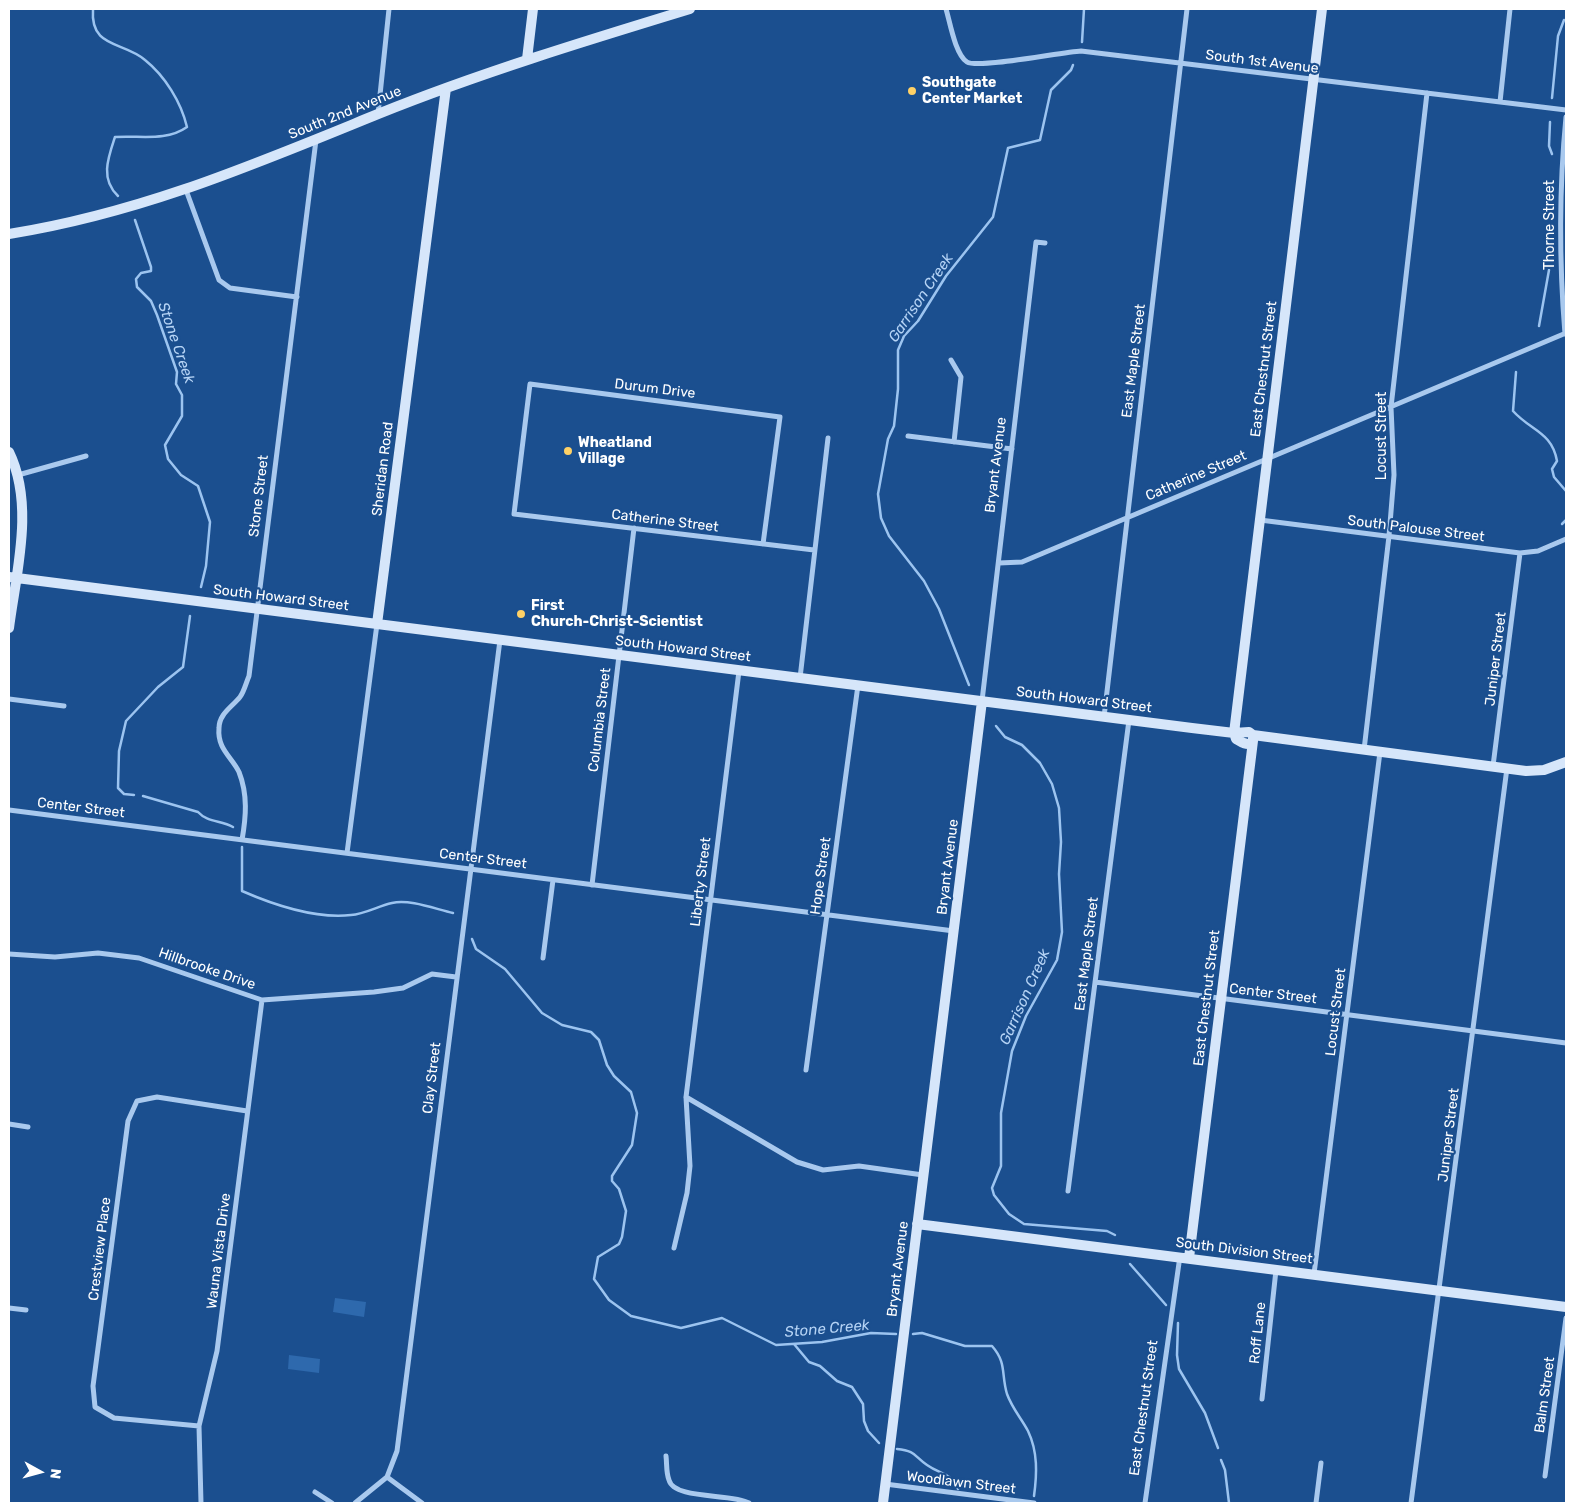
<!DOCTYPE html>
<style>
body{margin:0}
#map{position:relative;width:1575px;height:1512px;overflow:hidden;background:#1b4f8f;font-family:Rubik,sans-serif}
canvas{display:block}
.frame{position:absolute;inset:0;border:10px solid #fff;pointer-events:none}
.north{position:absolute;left:15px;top:1447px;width:50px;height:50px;-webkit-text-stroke:4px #1b4f8f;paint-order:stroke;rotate:97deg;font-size:14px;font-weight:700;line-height:20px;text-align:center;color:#fff}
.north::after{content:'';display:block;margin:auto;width:18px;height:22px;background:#fff;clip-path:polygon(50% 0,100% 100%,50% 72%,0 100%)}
</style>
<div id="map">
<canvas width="1575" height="1512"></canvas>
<div class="frame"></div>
<div class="north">N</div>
</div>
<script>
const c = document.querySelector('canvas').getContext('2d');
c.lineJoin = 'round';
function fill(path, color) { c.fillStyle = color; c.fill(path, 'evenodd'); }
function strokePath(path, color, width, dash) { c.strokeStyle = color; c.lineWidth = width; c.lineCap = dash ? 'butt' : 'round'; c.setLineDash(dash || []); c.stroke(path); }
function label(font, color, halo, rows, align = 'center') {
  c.font = font + ' Rubik,sans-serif'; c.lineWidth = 4.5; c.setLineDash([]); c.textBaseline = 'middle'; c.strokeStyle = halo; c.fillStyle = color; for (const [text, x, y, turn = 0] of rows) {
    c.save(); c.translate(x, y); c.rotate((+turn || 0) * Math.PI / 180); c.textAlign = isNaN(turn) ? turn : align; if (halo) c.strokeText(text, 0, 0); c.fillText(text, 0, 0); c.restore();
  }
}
fill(new Path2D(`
 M335 1298 366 1302 364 1317 333 1312Z
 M289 1355 320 1359 319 1373 288 1369Z`), '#2e69ad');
strokePath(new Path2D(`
 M93 9C90 49 123 41 145 60 165 76 181 102 187 127 166 142 139 135 115 137 108 158 100 179 118 196
 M1082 42 1084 9
 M1552 98 1558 36 1564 20
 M1550 122 1549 146 1552 154
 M135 220 151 267V271L141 273 136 279 137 287 151 301 157 315 177 372 176 384 182 395V416L165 445 168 459 181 475 198 486 210 522 206 566 201 587
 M1539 326 1549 270
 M1516 372 1513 411C1531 431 1552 432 1557 461L1552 469 1554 477 1566 491
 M1562 524 1566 520
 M969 685 939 609 924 581 889 536 881 518 878 494 888 439 894 426 898 389V350L904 336 918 321 946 276 993 217 1008 148 1040 140 1051 90 1071 70 1073 65
 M996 726 1005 737 1022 745 1040 763 1052 784 1059 808 1061 842 1059 874 1062 932 1057 960 1026 1016 1012 1051 1001 1113V1166L992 1188 994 1195 1009 1214 1024 1224 1107 1231 1115 1235
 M134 795 124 794 118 788 119 751 126 721 158 687 183 667 190 616
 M143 796 198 812C208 823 221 820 233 827
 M242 847V891C274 905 315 919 351 915 365 914 378 906 392 903 410 899 435 909 453 913
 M472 939 476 949 505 969 542 1013 562 1025 591 1032 599 1040 607 1065 614 1076 631 1092 637 1113 632 1145 612 1176V1181L619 1189 626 1211 622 1237 619 1244 598 1257 594 1279 609 1300 631 1316 681 1328 722 1318 776 1345 822 1342 871 1333 896 1334
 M1130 1264 1166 1305
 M1178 1323 1177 1355 1179 1369 1205 1413 1218 1448
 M913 1334 922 1333 965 1346H992C1007 1363 1001 1374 1007 1394 1012 1408 1021 1418 1028 1431 1038 1452 1037 1474 1034 1496
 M794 1344 809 1362 820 1366 837 1381 852 1387 863 1404 864 1421 868 1431 879 1443
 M897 1449C916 1451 914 1456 927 1465 941 1475 949 1471 958 1489
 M1221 1460 1225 1470 1229 1503`), '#9cc4f0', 2.5);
strokePath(new Path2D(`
 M946 9C950 22 955 54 967 62 978 69 1062 52 1081 51L1566 110
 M1500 102 1510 9
 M378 114 389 9
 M186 190 219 280 230 288 297 297
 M1565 334C1559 261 1559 189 1566 117
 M951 360 961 377 954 442
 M908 436 1012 449
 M18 475 86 456
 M1260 520 1520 553 1538 551 1566 539
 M763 544 780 417 530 384 514 514 814 550
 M999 563 1022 562 1566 333
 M800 678 828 438
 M9 699 64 706
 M982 701 1036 242 1045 243
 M1104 717 1187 9
 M1364 750 1389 536 1394 475 1391 407 1427 93
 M1493 766 1520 553
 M9 810 954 931
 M242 840C246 817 248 795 239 772 232 757 217 749 219 728 219 714 232 707 240 697 244 692 246 683 249 676L316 140
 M347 853 377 624
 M592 885 634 528
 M9 954 55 957 98 953 139 958 262 1000 374 992 403 988 432 974 456 977
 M543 958 553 880
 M1095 982 1566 1043
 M806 1070 858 685
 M686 1097 797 1162 823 1170 859 1166 923 1175
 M9 1124 28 1127
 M1068 1191 1129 720
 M674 1248 687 1193 690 1166 686 1097 739 671
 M1314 1274 1380 752
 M9 1308 26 1310
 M1262 1399 1276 1270
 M199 1426 114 1418 95 1407 93 1386 128 1121 137 1101 157 1097 247 1111
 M666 1456C667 1464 666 1473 669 1480 674 1500 732 1493 749 1503
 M1545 1476 1566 1318
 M387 1477 422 1503
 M885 1484 1034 1503
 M315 1492 332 1503
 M201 1503 199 1426 217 1351 262 1000
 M355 1503 387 1477 397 1451 500 640
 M1145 1503 1180 1256
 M1316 1503 1321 1463
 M1411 1503 1507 768`), '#a9c9ee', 5);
strokePath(new Path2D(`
 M527 59 533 9
 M9 234C141 213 255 164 378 114 480 73 585 41 690 9
 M9 452C35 505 16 573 9 628
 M9 577 1192 728 1234 733 1249 732 1253 735V741L1189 1258
 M377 624 446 88
 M1253 735 1526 771 1544 770 1566 762
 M1252 743C1246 746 1241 742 1236 739L1234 733 1322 9
 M917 1224 1566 1307
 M883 1503 982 701`), '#d6e6fa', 10);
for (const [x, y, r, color] of [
 [912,91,5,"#ffd166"],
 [568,451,5,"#ffd166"],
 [521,614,5,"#ffd166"]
]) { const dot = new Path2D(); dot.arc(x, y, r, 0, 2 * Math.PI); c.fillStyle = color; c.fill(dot); strokePath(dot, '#1b4f8f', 2); }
label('14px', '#fff', '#1b4f8f', [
 ["South 1st Avenue",1262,62,7],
 ["South 2nd Avenue",345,113,-22],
 ["Thorne Street",1550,225,-90],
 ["East Maple Street",1134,361,-83],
 ["East Chestnut Street",1264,369,-83],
 ["Durum Drive",655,389,7],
 ["Locust Street",1382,436,-90],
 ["Bryant Avenue",996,465,-83],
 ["Sheridan Road",383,469,-83],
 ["Catherine Street",1196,476,-23],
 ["Stone Street",259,496,-83],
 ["Catherine Street",665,521,7],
 ["South Palouse Street",1416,529,7],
 ["South Howard Street",281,598,7],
 ["South Howard Street",683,649,7],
 ["Juniper Street",1496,659,-83],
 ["South Howard Street",1084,700,7],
 ["Columbia Street",600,720,-83],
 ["Center Street",81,808,7],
 ["Center Street",483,859,7],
 ["Bryant Avenue",948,867,-83],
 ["Hope Street",821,876,-82],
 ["Liberty Street",701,882,-83],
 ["East Maple Street",1087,954,-83],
 ["Hillbrooke Drive",207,969,19],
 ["Center Street",1273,994,7],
 ["East Chestnut Street",1207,998,-83],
 ["Locust Street",1336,1012,-83],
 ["Clay Street",432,1078,-83],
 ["Juniper Street",1449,1135,-83],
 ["Crestview Place",100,1249,-83],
 ["Wauna Vista Drive",219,1251,-83],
 ["South Division Street",1244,1251,7],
 ["Bryant Avenue",898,1269,-83],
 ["Roff Lane",1258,1333,-84],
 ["Balm Street",1545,1395,-82],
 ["East Chestnut Street",1144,1408,-82],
 ["Woodlawn Street",961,1483,7]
]);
label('bold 14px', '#fff', '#1b4f8f', [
 ["Southgate",922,83],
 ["Center Market",922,99],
 ["Wheatland",578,443],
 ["Village",578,459],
 ["First",531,606],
 ["Church-Christ-Scientist",531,622]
], 'left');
label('italic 15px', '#b5d3f5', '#1b4f8f', [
 ["Garrison Creek",921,298,-56],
 ["Stone Creek",176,343,71],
 ["Garrison Creek",1025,997,-66],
 ["Stone Creek",827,1329,-5]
]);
</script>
